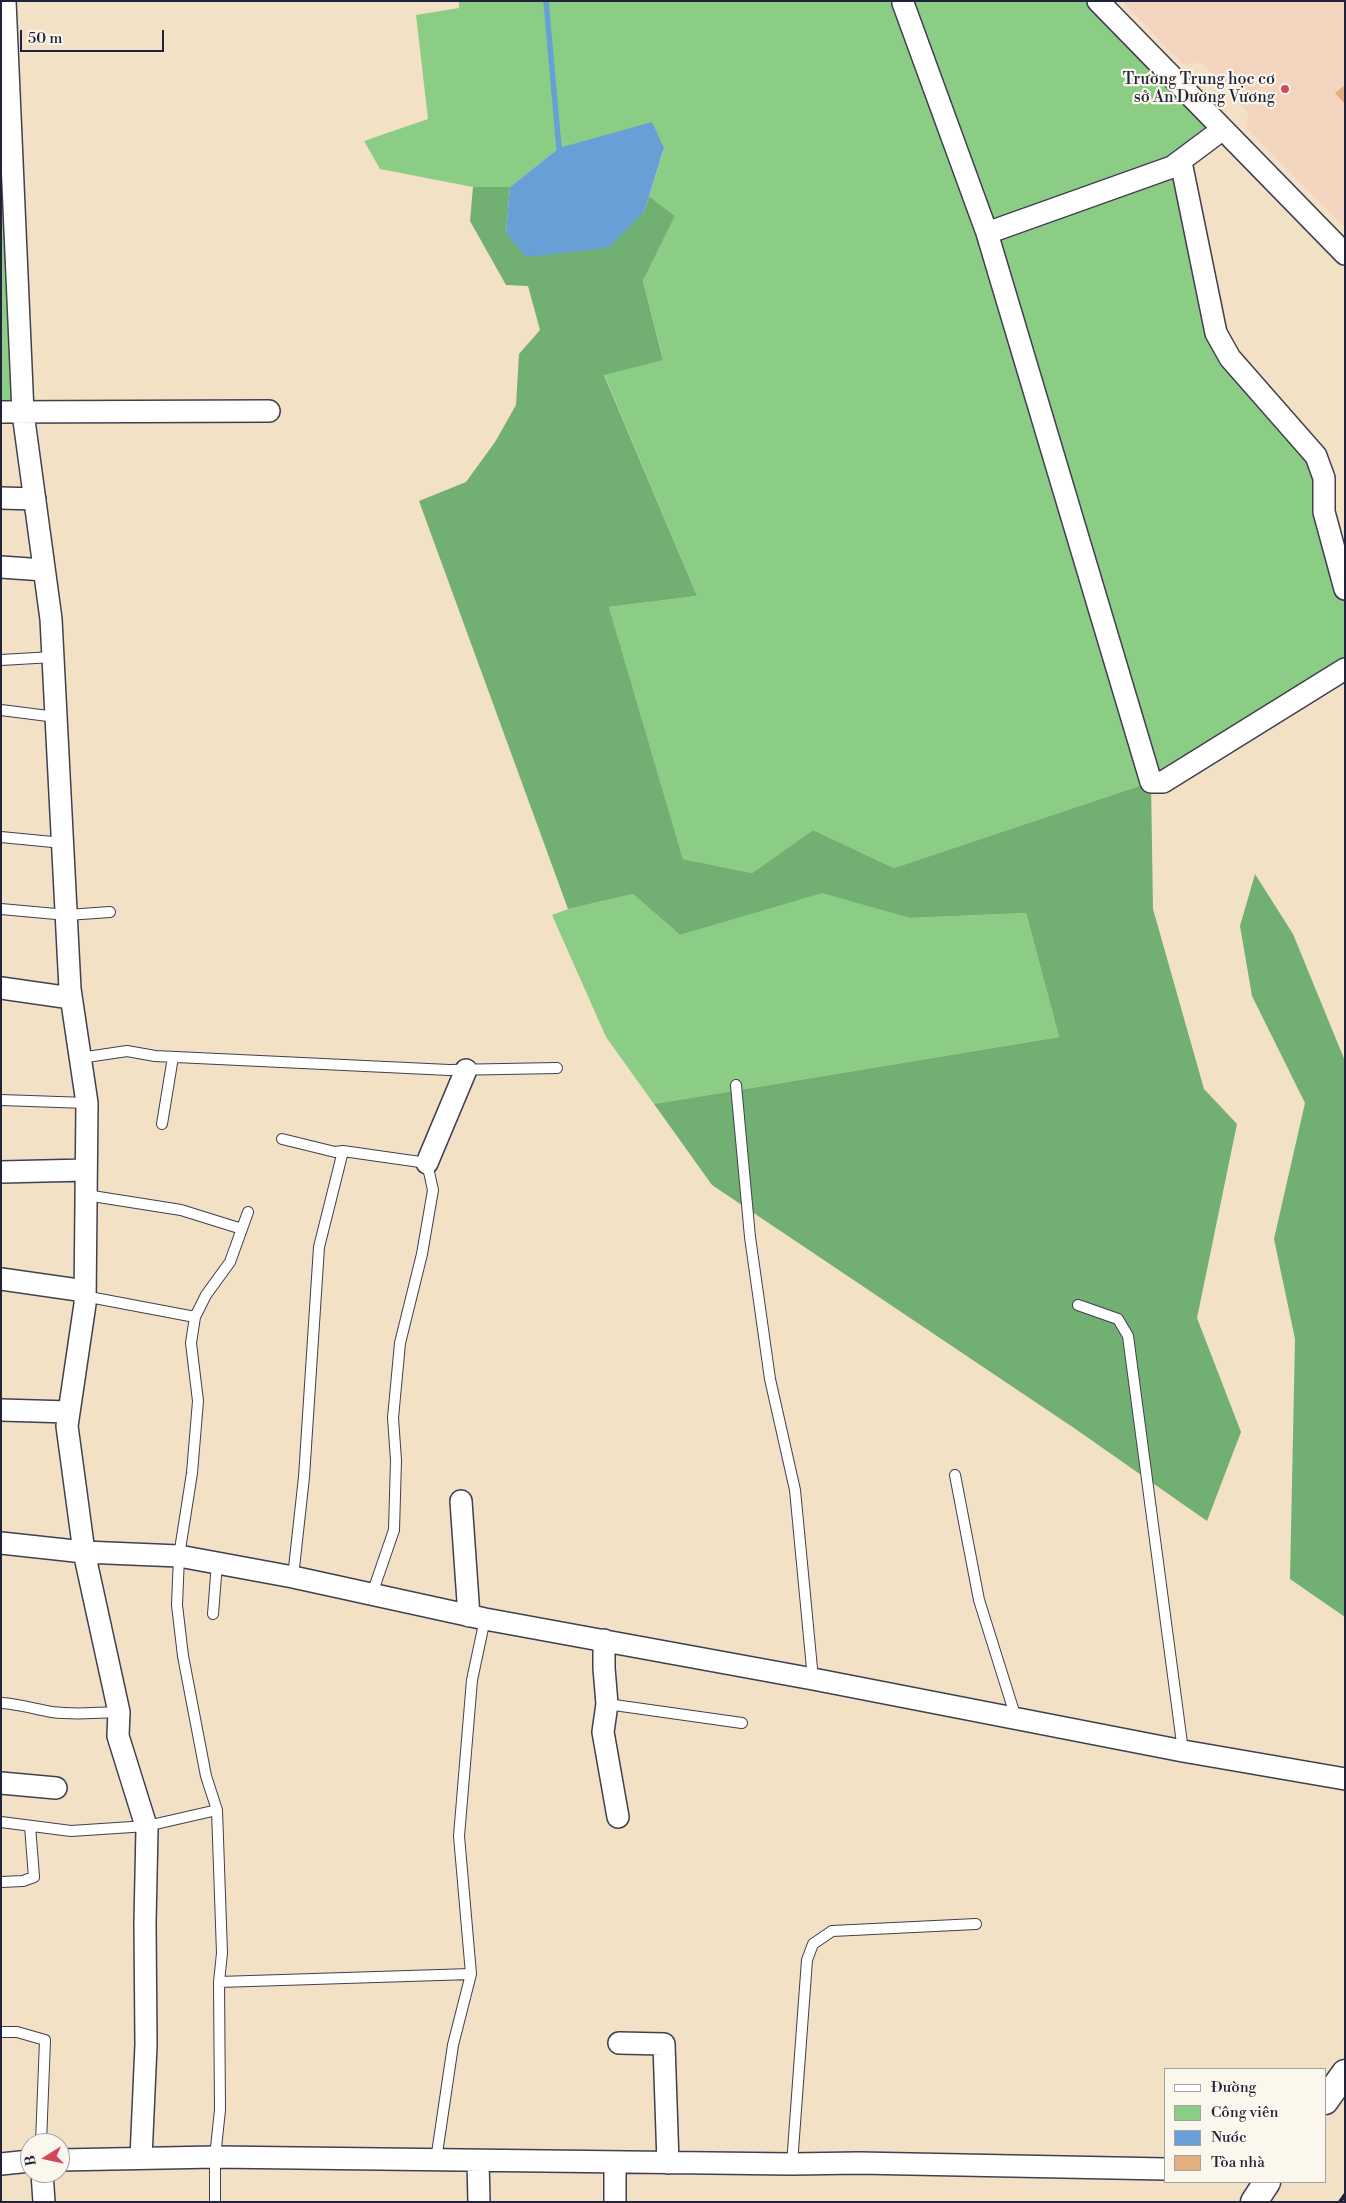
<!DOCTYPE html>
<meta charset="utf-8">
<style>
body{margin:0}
#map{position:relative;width:1346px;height:2203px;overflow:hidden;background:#f2e1c4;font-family:"Libre Bodoni",serif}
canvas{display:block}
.frame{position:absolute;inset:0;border:2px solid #22223b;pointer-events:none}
.legend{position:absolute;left:1164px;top:2068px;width:162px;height:115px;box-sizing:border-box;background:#fbf7ec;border:1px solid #a4a2a5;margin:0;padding:6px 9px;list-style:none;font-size:15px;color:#22223b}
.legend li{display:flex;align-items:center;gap:10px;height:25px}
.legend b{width:25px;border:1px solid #a4a2a5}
.north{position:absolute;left:20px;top:2133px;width:50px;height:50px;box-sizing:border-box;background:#fbf7ec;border:1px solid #a4a2a5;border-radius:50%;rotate:260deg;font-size:14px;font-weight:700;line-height:20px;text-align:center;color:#22223b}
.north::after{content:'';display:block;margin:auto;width:18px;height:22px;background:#d1495b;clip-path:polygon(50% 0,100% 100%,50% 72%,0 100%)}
.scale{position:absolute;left:20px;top:30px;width:144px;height:22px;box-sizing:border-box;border:2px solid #22223b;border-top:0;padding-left:6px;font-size:15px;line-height:18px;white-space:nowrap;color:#22223b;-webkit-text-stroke:4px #fbf7ec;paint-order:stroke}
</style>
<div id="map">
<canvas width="1346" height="2203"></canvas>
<div class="frame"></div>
<ul class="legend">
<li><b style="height:6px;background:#fff"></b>Đường</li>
<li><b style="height:14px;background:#8ccd85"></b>Công viên</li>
<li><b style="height:14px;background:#689fd6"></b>Nước</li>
<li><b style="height:14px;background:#e2af7d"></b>Tòa nhà</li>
</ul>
<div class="north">B</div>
<div class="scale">50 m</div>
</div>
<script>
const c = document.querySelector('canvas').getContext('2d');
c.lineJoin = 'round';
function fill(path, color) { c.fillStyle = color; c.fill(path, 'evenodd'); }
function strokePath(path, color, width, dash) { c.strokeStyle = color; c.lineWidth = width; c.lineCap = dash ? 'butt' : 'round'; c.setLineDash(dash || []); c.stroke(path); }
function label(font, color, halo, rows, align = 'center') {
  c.font = font + ' "Libre Bodoni",serif'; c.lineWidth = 4.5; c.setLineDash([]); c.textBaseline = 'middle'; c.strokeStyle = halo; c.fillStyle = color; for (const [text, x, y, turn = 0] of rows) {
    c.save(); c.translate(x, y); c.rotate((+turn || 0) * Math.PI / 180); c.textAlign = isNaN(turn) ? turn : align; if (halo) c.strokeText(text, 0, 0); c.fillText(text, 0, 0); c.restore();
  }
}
fill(new Path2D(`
 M1122 1H1345V227L1246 127 1249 114 1202 63 1183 64Z`), '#f3d4be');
fill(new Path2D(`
 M1 1 23 413 1 411Z
 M459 1H1098L1223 129 1181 163 1222 346 1321 468 1345 589V669L1151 782 894 868 813 830 752 873 683 859 609 607 697 596 604 374 663 359 643 281 675 216 649 196 664 149 559 148 510 187H473L380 169 364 141 428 119 416 15 459 8Z
 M822 892 910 918 1026 913 1059 1037 654 1104 606 1037 552 915 568 909 633 894 680 935Z`), '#8ccd85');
fill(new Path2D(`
 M473 187H510L506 233 644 212 649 196 675 216 643 281 663 360 604 375 697 596 609 607 683 859 752 873 813 830 894 868 1151 782 1153 909 1204 1089 1237 1124 1197 1318 1241 1432 1207 1521 1074 1428 712 1185 654 1104 1059 1037 1026 913 910 918 822 893 680 935 633 894 568 909 419 501 466 482 495 442 516 405 519 354 540 330 528 286 506 285 470 221Z
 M1255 874 1293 934 1345 1061V1617L1290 1579 1295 1339 1274 1239 1305 1103 1252 996 1240 926Z`), '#71b072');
fill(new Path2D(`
 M652 122 664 148 644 212 608 248 526 257 506 233 510 187 559 148Z`), '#689fd6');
strokePath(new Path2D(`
 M546 1 559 148`), '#689fd6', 5.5);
fill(new Path2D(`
 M1345 85V104L1335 93Z`), '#e2af7d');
const service = new Path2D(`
 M1 660 53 657
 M1 710 56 717
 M1 837 63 843
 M1 909 67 915 110 912
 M80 1058 127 1051 155 1056 449 1070 557 1068
 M736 1085 750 1237 770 1379 795 1490 813 1679
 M1 1100 87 1103
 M162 1124 173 1057
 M282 1139 335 1152 343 1151 427 1163 433 1190 422 1254 400 1343 393 1418 396 1460 394 1530 372 1594
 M86 1195 181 1210 242 1229
 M84 1296 195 1317
 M1078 1305 1118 1319 1128 1336 1183 1751
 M955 1475 979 1600 1016 1718
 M293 1577 304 1477 319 1247 343 1151
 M213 1614 217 1563
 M1 1703C19 1704 35 1709 52 1712 74 1715 96 1713 119 1712
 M607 1704 742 1723
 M1 1822 71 1831 147 1826 217 1810
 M1 1882 23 1881 34 1877 30 1826
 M219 1982 471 1974
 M1 2032H17L45 2040 41 2143
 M436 2160 453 2045 471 1974 459 1836 472 1680 485 1619
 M792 2164 807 1960 813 1944 832 1931 976 1924
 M215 2202V2157L220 2110 219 1982 222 1953 217 1810 206 1776 183 1656 177 1605 179 1556 192 1473 198 1401 191 1343 195 1317 206 1295 230 1262 248 1212`);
const minor = new Path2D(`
 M5 1 23 413 51 619 70 989 87 1103 85 1304 67 1426 84 1552 119 1712 118 1736 147 1829 145 1922 146 2045 141 2158
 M1098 1 1345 254
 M903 3 987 233 1151 782H1163L1345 669
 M1181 162 1216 333 1230 358 1316 456 1324 478V512L1345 589
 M987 233 1172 167 1223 129
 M1 412 269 411
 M1 498 35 499
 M1 567 44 570
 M1 988 71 998
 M427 1163 466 1070
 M1 1172 86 1170
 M1 1279 85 1291
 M1 1410 69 1412
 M461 1501 469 1616
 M1 1543 84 1552 179 1556 293 1577 485 1619 813 1679 1183 1751 1345 1779
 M604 1640V1668L607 1704 603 1732 618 1817
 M1 1783 56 1788
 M619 2043 664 2044 668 2163
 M60 2160 215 2157 792 2164 859 2163 1165 2169
 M478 2161 479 2202
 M1 2164 30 2161
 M42 2173 44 2202
 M615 2202V2162`);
const tertiary = new Path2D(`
 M1325 2101 1345 2073
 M1254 2202 1267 2182`);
strokePath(service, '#413f50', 12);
strokePath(minor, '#413f50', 24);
strokePath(tertiary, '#413f50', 29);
strokePath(service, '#fff', 10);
strokePath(minor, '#fff', 21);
strokePath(tertiary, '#fff', 26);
strokePath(new Path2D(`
 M1340 2202 1345 2195`), '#22223b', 4);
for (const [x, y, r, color] of [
 [1285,89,5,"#d1495b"]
]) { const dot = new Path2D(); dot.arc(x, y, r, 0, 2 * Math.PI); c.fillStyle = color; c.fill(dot); strokePath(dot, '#fbf7ec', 2); }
label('16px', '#22223b', '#fbf7ec', [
 ["Trường Trung học cơ",1275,80],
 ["sở An Dương Vương",1275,98]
], 'right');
</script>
